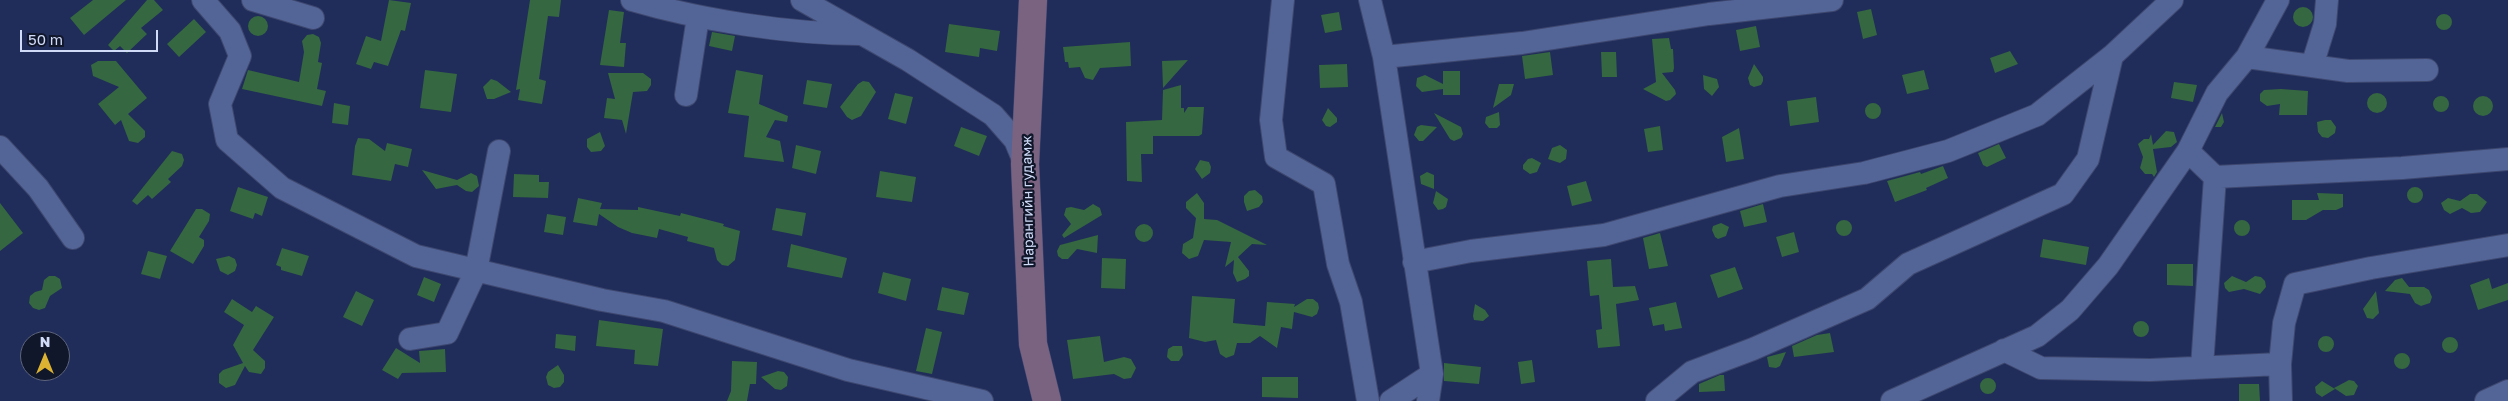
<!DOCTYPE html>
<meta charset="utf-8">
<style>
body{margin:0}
#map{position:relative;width:2508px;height:401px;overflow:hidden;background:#202c5a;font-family:"Golos Text",sans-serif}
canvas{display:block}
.north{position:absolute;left:20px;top:331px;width:50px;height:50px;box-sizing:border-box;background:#11172b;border:1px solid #5d657d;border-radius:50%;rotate:0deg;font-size:14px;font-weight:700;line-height:20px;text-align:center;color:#d0dbf8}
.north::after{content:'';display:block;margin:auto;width:18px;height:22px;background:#dcb233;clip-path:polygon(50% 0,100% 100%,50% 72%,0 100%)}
.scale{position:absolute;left:20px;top:30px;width:138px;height:22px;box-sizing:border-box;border:2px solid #d0dbf8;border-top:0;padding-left:6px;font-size:15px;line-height:18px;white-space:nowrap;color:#d0dbf8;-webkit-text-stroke:4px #11172b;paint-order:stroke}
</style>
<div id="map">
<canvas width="2508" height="401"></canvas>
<div class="north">N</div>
<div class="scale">50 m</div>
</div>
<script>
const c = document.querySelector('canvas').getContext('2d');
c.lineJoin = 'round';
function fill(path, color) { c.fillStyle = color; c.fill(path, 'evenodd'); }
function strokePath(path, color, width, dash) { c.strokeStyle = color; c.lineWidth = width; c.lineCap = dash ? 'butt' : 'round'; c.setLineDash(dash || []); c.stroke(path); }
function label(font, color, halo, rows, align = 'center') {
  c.font = font + ' "Golos Text",sans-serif'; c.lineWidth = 4.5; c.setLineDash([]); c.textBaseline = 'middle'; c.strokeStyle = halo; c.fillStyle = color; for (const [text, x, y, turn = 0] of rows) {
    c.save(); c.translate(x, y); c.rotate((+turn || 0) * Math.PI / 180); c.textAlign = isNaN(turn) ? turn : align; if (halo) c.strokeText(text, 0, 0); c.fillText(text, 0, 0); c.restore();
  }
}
fill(new Path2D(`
 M93 0H126L84 35 70 18Z
 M147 0H154L163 10 141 28 147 34 127 53 120 46 114 51 108 45Z
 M389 0 411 3 405 31 401 30 388 66 374 62 371 69 356 64 366 36 381 41Z
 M530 0H561L559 17 548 16 539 79 546 81 542 104 518 100 520 89 516 90Z
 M2293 17a10 10 0 1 1 20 0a10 10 0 1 1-20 0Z
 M1871 9 1877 35 1863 39 1857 12Z
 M609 10 624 12 620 43H626L624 67 600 65Z
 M1339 12 1342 30 1325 33 1321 15Z
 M2436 22a8 8 0 1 1 16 0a8 8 0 1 1-16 0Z
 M248 26a10 10 0 1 1 20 0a10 10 0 1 1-20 0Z
 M194 19 206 32 179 57 167 44Z
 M949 24 1000 31 997 51 980 48 979 57 945 52Z
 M1756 26 1760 47 1740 51 1736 30Z
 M712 32 735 36 732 51 709 46Z
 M313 34 319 37 321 43 318 62 322 63 317 89 326 91 322 106 242 89 248 70 299 82 304 52 302 41 307 35Z
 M1669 38 1671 49H1673L1674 68 1673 72 1662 73 1675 90 1676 94 1670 100 1666 101 1643 89 1656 82 1652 39Z
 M1130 42 1131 66 1100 68 1093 80 1085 78 1080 67 1069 68 1068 62H1065L1063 47Z
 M2010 51 2018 64 1995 73 1990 58Z
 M1550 52 1553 75 1525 79 1522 56Z
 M1601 52H1616L1617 77H1602Z
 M1188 60 1163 88 1162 61Z
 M98 61H116L147 98 128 114 145 131V137L138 143 129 141 121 120 115 125 98 104 119 87 93 76 91 65Z
 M1347 64 1348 87 1320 88 1319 65Z
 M1754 64 1763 77V81L1761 85 1754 87 1750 85 1748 78Z
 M425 70 457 74 451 112 420 108Z
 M736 70 763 75 759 104 788 116 787 122 775 120 766 137 780 141 784 162 744 157 749 116 728 113Z
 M1924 70 1929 89 1907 94 1902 75Z
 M1443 71H1460V95H1443V89L1422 92 1416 86 1417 78 1425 75 1443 84Z
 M608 73H643L651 79V85L647 91 633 92 626 134 622 120 604 118 607 98 615 99Z
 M1703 75 1717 79 1719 87 1712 96 1704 89Z
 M491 79 497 81 511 92 494 99H487L483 87Z
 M807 80 832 84 827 108 803 104Z
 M863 81 869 82 876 92 861 116 852 120 847 117 840 107 858 84Z
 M2174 82 2197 85 2193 102 2171 98Z
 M1499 84H1514L1511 95 1493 108Z
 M1181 85V108H1184V113L1188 107H1204L1202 134 1199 136H1153V154H1141L1142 182 1127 181 1126 122 1162 120 1163 90Z
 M2281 89 2308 91 2307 115H2279L2280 104 2267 106 2260 101V94L2264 90Z
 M2367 103a10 10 0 1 1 20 0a10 10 0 1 1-20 0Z
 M895 93 913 97 906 124 888 119Z
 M2433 104a8 8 0 1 1 16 0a8 8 0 1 1-16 0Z
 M2473 106a10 10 0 1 1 20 0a10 10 0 1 1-20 0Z
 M1816 97 1819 122 1790 126 1787 101Z
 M334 103 350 106 348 125 332 123Z
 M1865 111a8 8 0 1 1 16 0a8 8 0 1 1-16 0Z
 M1328 108 1337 118V122L1330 127 1326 126 1322 120Z
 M1499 112 1500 125 1497 128H1489L1485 123 1486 117Z
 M1434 113 1461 127 1463 134 1461 138 1454 141 1450 139Z
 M2222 113 2224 122 2221 127H2215Z
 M2325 120H2331L2336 127 2335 133 2328 138 2322 137 2318 132 2317 122Z
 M1421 125 1437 127 1423 141H1419L1414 135 1417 127Z
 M1660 126 1663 150 1648 152 1644 129Z
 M961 127 987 136 979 156 954 146Z
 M1739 128 1744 159 1726 162 1722 137Z
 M2166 131 2174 132 2177 142 2171 147 2153 149 2157 172 2154 177 2152 174H2145L2140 168 2143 157 2138 144 2144 139H2149L2151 134 2153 145Z
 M600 132 605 146 601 151 591 152 587 147V139Z
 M358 138 369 139 385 151 387 143 412 149 408 167 395 164 391 181 352 175 355 146Z
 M1999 144 2006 158 1987 167 1983 165 1978 153Z
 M796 145 821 151 816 174 792 168Z
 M1560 145 1567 150 1566 159 1560 163 1548 159 1552 148Z
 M172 151 182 154 184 160 182 166 168 179 171 182 152 199 148 195 137 205 132 201Z
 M1532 158 1541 163 1537 172 1530 174 1523 169V165L1528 159Z
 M1200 160 1209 162 1211 167 1210 173 1202 179 1195 169Z
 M1943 166 1948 178 1926 188 1927 190 1895 202 1887 181 1920 172 1921 174Z
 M422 170 457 180 471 173 477 176 479 186 472 192 466 191 457 185 436 189Z
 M880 171 916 177 912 202 876 197Z
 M1427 172 1434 175V189L1421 184 1420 176Z
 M514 174 539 175V182H549L548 198 513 197Z
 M1586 181 1592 201 1572 206 1567 186Z
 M2407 195a8 8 0 1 1 16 0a8 8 0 1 1-16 0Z
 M238 187 268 197 262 216 255 213 253 219 230 211Z
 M1255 190 1262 196 1263 202 1259 207 1247 211 1244 202V196L1249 191Z
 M1436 191 1448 199 1446 207 1443 209 1438 210 1433 203Z
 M1197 193 1204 203V219L1217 220 1267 245 1252 244 1238 257 1249 271V276L1245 279 1237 282 1233 273 1234 260 1225 267 1231 242 1204 240 1198 256 1189 259 1182 253 1183 244 1193 238 1196 218 1186 208V202Z
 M2317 193 2343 194V207L2336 210H2323L2306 220H2292V200H2319Z
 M2470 194H2477L2487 202 2480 212 2471 213 2462 208 2450 214 2444 210 2441 203 2448 198 2460 201Z
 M578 198 602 203 600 209 638 210V207L680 216 681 213 724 224 723 226 740 231 735 260 728 266 722 265 717 260 714 248 687 241 688 237 659 229 657 238 632 233 618 227 599 214 597 226 573 222Z
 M0 203 23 233 0 251Z
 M1093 204 1100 208 1102 215 1064 238 1062 235 1071 224 1064 215 1066 208 1071 207 1084 210Z
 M1763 204 1767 222 1744 227 1740 211Z
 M776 208 806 213 802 236 772 230Z
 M196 209H202L210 214 209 221 199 237 204 240V246L193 264 170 251Z
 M547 214 566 217 563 235 544 232Z
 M2234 228a8 8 0 1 1 16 0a8 8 0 1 1-16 0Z
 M1836 228a8 8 0 1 1 16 0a8 8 0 1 1-16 0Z
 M1721 223 1729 227 1726 236 1718 239 1715 237 1712 230 1713 226Z
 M1135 233a9 9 0 1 1 18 0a9 9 0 1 1-18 0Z
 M1794 232 1799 252 1782 257 1776 237Z
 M1660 233 1668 266 1649 269 1643 238Z
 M1098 235 1097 253 1077 249 1068 259H1062L1058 256 1057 251 1060 245Z
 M2043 239 2089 247 2086 265 2040 257Z
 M791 244 847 258 842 278 787 267Z
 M282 248 309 256 302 276 281 270V267L276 265Z
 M148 251 167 256 160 279 141 274Z
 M229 256 235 259 237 265 235 271 228 275 220 271 216 259Z
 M1102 258 1126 259 1125 289 1101 288Z
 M1611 259 1613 287 1635 286 1639 300 1616 304 1620 346 1598 348 1596 330 1602 329 1599 295 1590 296 1587 261Z
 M2167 264H2193V286L2167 285Z
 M1735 267 1743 289 1718 298 1710 275Z
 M883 272 911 279 906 301 878 293Z
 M49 276H55L60 279 62 288 50 296 45 308 39 310 33 308 29 303 30 296 35 292 42 290 44 280Z
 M2232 276 2246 282 2255 276 2261 277 2265 281 2266 287 2260 294 2244 289 2229 292 2225 288 2224 283Z
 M424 277 441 284 434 302 417 295Z
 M2402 278 2409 287H2424L2429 290 2432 297 2430 303 2421 306 2415 303 2410 294 2385 291 2395 280Z
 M2489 278 2492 289 2508 283V300L2478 310 2470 285Z
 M942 287 969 293 964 315 937 310Z
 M356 291 374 300 362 326 343 317Z
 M2376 291 2379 313 2373 319 2367 318 2363 309Z
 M1192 296 1235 299 1233 323 1265 326 1267 302 1295 304 1294 307 1307 299H1313L1318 303 1319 308 1317 314 1312 317 1294 312 1292 329 1281 327 1277 348 1260 336 1250 343H1237L1234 355 1226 358 1220 354 1216 340 1205 342 1189 338Z
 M232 299 252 312 256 306 274 317 253 350 265 361V368L261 374 249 372 245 366 235 385 226 388 219 383V374L223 370 243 363 233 345 244 325 224 312Z
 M1676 302 1682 328 1665 331 1664 324 1653 326 1649 308Z
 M1475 304 1485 310 1489 316 1483 321 1474 320 1473 316Z
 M599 320 663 329 658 366 634 364 635 350 596 346Z
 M2133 329a8 8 0 1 1 16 0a8 8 0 1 1-16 0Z
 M926 328 942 332 932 374 916 371Z
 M1830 333 1834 352 1794 357 1792 346 1817 335Z
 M556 334 576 336 575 351 555 348Z
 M2318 344a8 8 0 1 1 16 0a8 8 0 1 1-16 0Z
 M1100 336 1104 362 1124 357 1131 359 1136 368 1131 378 1124 379 1114 374 1073 379 1067 340Z
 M2442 345a8 8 0 1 1 16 0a8 8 0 1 1-16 0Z
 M1173 346H1182L1183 355 1179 361H1171L1167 357 1168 349Z
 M396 348 420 363 419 351 445 349 446 372 402 373 398 379 382 370Z
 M1786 352 1780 366 1776 368 1769 367 1767 357Z
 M2394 361a8 8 0 1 1 16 0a8 8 0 1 1-16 0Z
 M1532 360 1535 382 1521 384 1518 362Z
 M732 361 757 362 756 384H750L747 401H727L731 391Z
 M1444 363 1481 367 1479 384 1444 381Z
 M558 365 564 375V382L560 387 554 388 548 385 546 377 548 372Z
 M778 371 784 372 788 377 787 386 781 390 775 389 761 377Z
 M1720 375H1724L1725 391 1699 392V384Z
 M1262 377H1298V398L1262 397Z
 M1980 386a8 8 0 1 1 16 0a8 8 0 1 1-16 0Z
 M2349 380 2354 381 2358 386 2354 395 2346 396 2334 388Z
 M2322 381 2335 389 2322 397 2316 393 2315 387Z
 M2239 384H2259L2260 401H2239Z`), '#356740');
const minor = new Path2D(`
 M203 0 230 31 240 56 220 104 227 140 282 188 416 256 602 300 664 311 848 370 982 401
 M253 0 313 18
 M632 0C700 20 788 34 860 34
 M802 0 908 60 993 115 1015 140 1025 164
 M1283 0 1271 120 1276 157 1324 184 1338 264 1351 302 1368 401
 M1370 0 1384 57 1432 374 1428 401
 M2327 0 2325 24 2312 66 2348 71 2427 70
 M1384 57 1522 43 1709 14 1832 0
 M2247 57 2312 66
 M686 95 698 17
 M0 147 38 188 73 238
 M2188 151 2215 177 2402 168 2508 159
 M1414 262 1471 251 1604 235 1780 186 1864 173 1948 151 2037 115 2112 56
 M410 339 447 333 476 271 499 151
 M2004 350 2041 368 2150 370 2280 364
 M2202 367 2215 177
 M1391 401 1432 374
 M1657 401 1692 372 1753 349 1867 299 1908 264 2063 194 2088 159 2112 56 2172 0
 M1892 401 2037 336 2070 310 2108 266 2188 151 2217 93 2247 57 2278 0
 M2281 401 2280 364 2284 323 2295 284 2371 268 2508 245
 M2486 401 2508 391`);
const secondary = new Path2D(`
 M1033 0 1025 164 1033 344 1047 401`);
strokePath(minor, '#3d476e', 24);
strokePath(secondary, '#3d476e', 29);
strokePath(minor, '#536496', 22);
strokePath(secondary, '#7a6281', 28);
label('14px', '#d0dbf8', '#11172b', [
 ["Нарангийн гудамж",1028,201,-91]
]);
</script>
